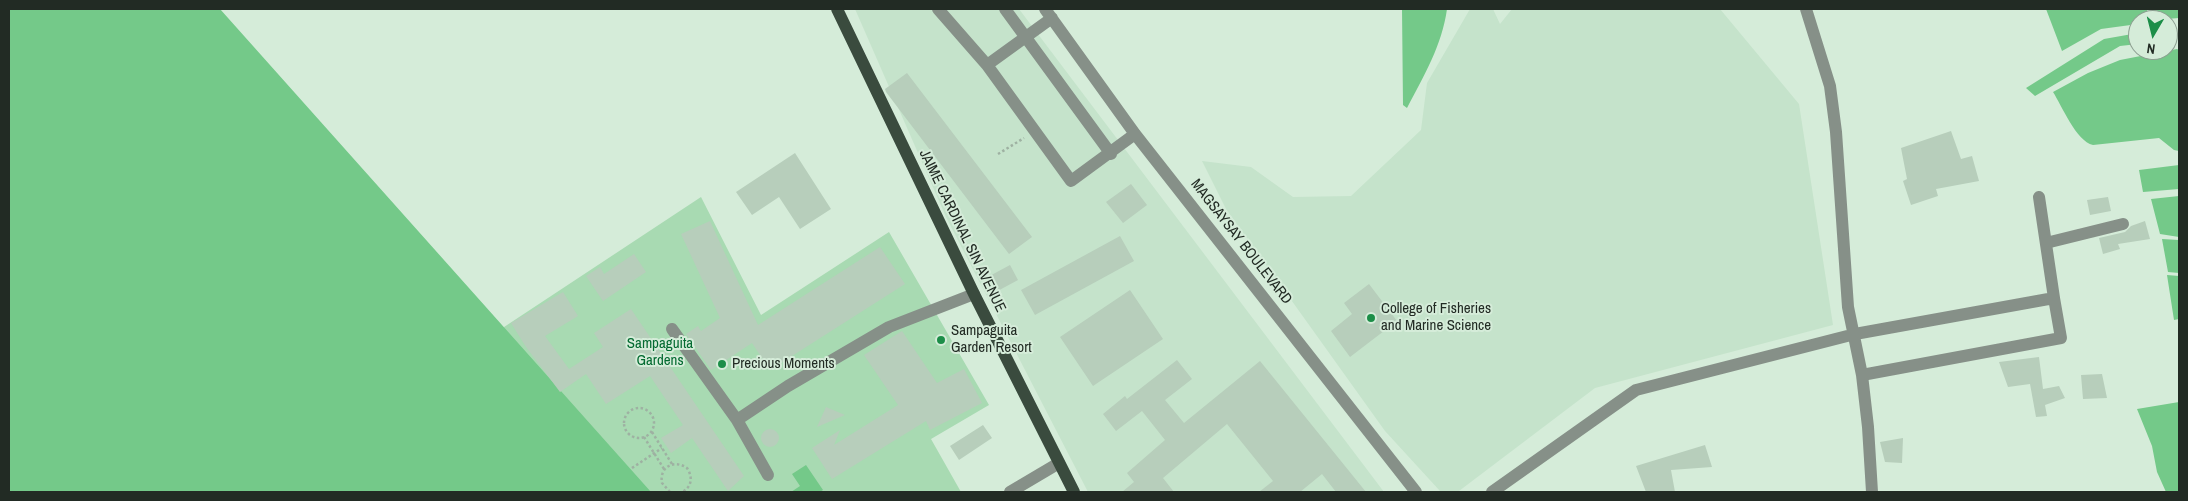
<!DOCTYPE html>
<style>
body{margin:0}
#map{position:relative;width:2188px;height:501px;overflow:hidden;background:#d5ecd9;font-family:"Archivo Narrow",sans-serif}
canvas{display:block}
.frame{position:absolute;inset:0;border:10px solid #222b24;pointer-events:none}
.north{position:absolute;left:2128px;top:10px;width:50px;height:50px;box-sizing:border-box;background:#d5ecd9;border:1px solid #8d9f91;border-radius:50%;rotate:188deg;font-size:14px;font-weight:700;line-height:20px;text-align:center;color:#222b24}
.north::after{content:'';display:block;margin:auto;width:18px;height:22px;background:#1c8e48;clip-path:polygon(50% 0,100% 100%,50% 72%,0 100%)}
</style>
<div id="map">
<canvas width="2188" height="501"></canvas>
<div class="frame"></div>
<div class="north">N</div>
</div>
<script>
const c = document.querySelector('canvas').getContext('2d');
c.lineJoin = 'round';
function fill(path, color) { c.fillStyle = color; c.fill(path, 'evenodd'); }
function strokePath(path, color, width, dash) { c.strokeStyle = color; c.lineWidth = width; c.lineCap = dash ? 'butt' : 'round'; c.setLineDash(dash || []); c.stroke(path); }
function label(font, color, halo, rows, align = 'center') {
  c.font = font + ' "Archivo Narrow",sans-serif'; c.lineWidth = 4; c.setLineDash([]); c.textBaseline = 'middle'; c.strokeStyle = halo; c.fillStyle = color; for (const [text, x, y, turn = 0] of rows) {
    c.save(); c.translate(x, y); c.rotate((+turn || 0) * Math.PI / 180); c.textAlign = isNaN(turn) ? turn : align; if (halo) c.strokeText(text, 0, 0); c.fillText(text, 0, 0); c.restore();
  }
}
fill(new Path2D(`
 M855 9H1019L1384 492H1088L946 217Z
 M1470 9H1493L1500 24 1512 9H1720L1799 104 1833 325 1595 388 1459 491H1440L1385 431 1226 209 1202 161 1251 167 1293 197 1351 196 1421 130 1427 83Z`), '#c5e3cb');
fill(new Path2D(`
 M701 197 761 315 889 232 989 405 931 439 961 492H640L498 331Z`), '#a8dab2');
fill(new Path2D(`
 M9 9H220L651 492H9Z
 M1402 9H1447C1442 45 1424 76 1407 108L1403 105Z
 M2046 9H2147L2148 20H2138V24L2101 29 2062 51Z
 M2153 9H2179V18L2154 20Z
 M2138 33V44L2120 46 2035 96 2026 88 2104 39Z
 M2177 49 2179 50V151L2174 150 2159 138 2093 145C2076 141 2062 106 2053 92L2088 73 2120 60Z
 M2179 165V189L2143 192 2139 170Z
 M2179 196V237L2160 234 2151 199Z
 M2162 239 2179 240V273L2168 272Z
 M2167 275 2179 276V319L2174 320Z
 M2179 402V492H2166L2157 472 2152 446 2137 409Z
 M806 465 823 490 820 492H791L800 486 792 474Z`), '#74c989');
fill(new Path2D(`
 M907 73 1032 237 1009 254 886 92 885 89Z
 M1951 131 1961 159 1972 156 1979 181 1936 189 1938 196 1911 205 1903 181 1907 179 1901 148Z
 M795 153 831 209 800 229 779 197 752 215 736 192Z
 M1131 184 1147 205 1123 223 1106 202Z
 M2108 197 2111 211 2090 215 2087 200Z
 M710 221 758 325 880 247 905 284 770 370 752 343 711 370 686 334 698 326 701 331 720 318 681 234Z
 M2145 221 2150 239 2118 244 2120 249 2103 254 2099 238 2125 232 2131 226Z
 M1120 236 1134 261 1035 315 1021 290Z
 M634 254 646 272 603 301 586 276 600 267 604 274Z
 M1010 265 1018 280 992 294 984 279Z
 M1369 284 1397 321 1350 357 1331 331 1352 314 1344 303Z
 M1130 290 1163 339 1093 386 1060 337Z
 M563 292 578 316 545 336 569 369 603 347 594 333 631 309 744 476 728 491 692 438 671 453 661 438 683 425 650 376 606 404 586 374 560 392 526 347 511 323Z
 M902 331 937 383 964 369 982 403 930 430 926 421 832 479 812 448 840 430 834 445 898 405 864 355Z
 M2039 357 2043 389 2059 386 2065 398 2045 405 2047 416 2036 417 2030 384 2008 387 1999 362Z
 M1177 360 1192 379 1165 400 1184 423 1260 361 1366 492H1336L1322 474 1300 492H1259L1273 481 1227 424 1163 478 1174 492H1122L1134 482 1127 473 1165 440 1142 411 1116 431 1103 414 1125 396 1127 399Z
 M2102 374 2107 398 2083 399 2081 375Z
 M826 407 845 415 817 427Z
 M983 425 992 438 959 460 950 446Z
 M761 438a9 9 0 1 1 18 0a9 9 0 1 1-18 0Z
 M1903 438 1902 463 1885 462 1880 442Z
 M1705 445 1712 467 1671 470 1675 492H1646L1636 466Z`), '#b7cebb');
strokePath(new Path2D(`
 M998 154 1024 138
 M624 423a15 15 0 1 1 30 0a15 15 0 1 1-30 0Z
 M652 432 672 464
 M644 437 664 469
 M632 468 662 448
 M670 492 662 483C659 467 674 459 687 468 693 477 692 487 682 492`), '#9eb1a2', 2.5, [2.5, 2.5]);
strokePath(new Path2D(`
 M938 9 987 65 1071 181 1135 134
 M1005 9 1111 154
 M1045 9 1135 134 1416 492
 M1806 9 1830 86 1836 132 1848 307 1862 375 1868 427 1872 492
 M987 65 1052 18
 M2046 243 2123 224
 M672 329 737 420
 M1862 375 2061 338 2054 298
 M768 475 737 420 788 386 889 327 974 294
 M1010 492 1059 463
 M1492 492 1636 390 1855 334 2054 298 2039 197`), '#869088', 12);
strokePath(new Path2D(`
 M837 9 974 294 1074 492`), '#3a4b3e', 12);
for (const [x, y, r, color] of [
 [1371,318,5,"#1c8e48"],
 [941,340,5,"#1c8e48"],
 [722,364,5,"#1c8e48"]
]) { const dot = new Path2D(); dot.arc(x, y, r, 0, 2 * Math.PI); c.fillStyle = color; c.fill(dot); strokePath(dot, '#d5ecd9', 2); }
label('15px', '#222b24', '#d5ecd9', [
 ["JAIME CARDINAL SIN AVENUE",962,231,64],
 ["MAGSAYSAY BOULEVARD",1241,242,52]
]);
label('15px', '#222b24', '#d5ecd9', [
 ["College of Fisheries",1381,309],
 ["and Marine Science",1381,326],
 ["Sampaguita",951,331],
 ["Garden Resort",951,348],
 ["Precious Moments",732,364]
], 'left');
label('15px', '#036a30', '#d5ecd9', [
 ["Sampaguita",660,344],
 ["Gardens",660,361]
]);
</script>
